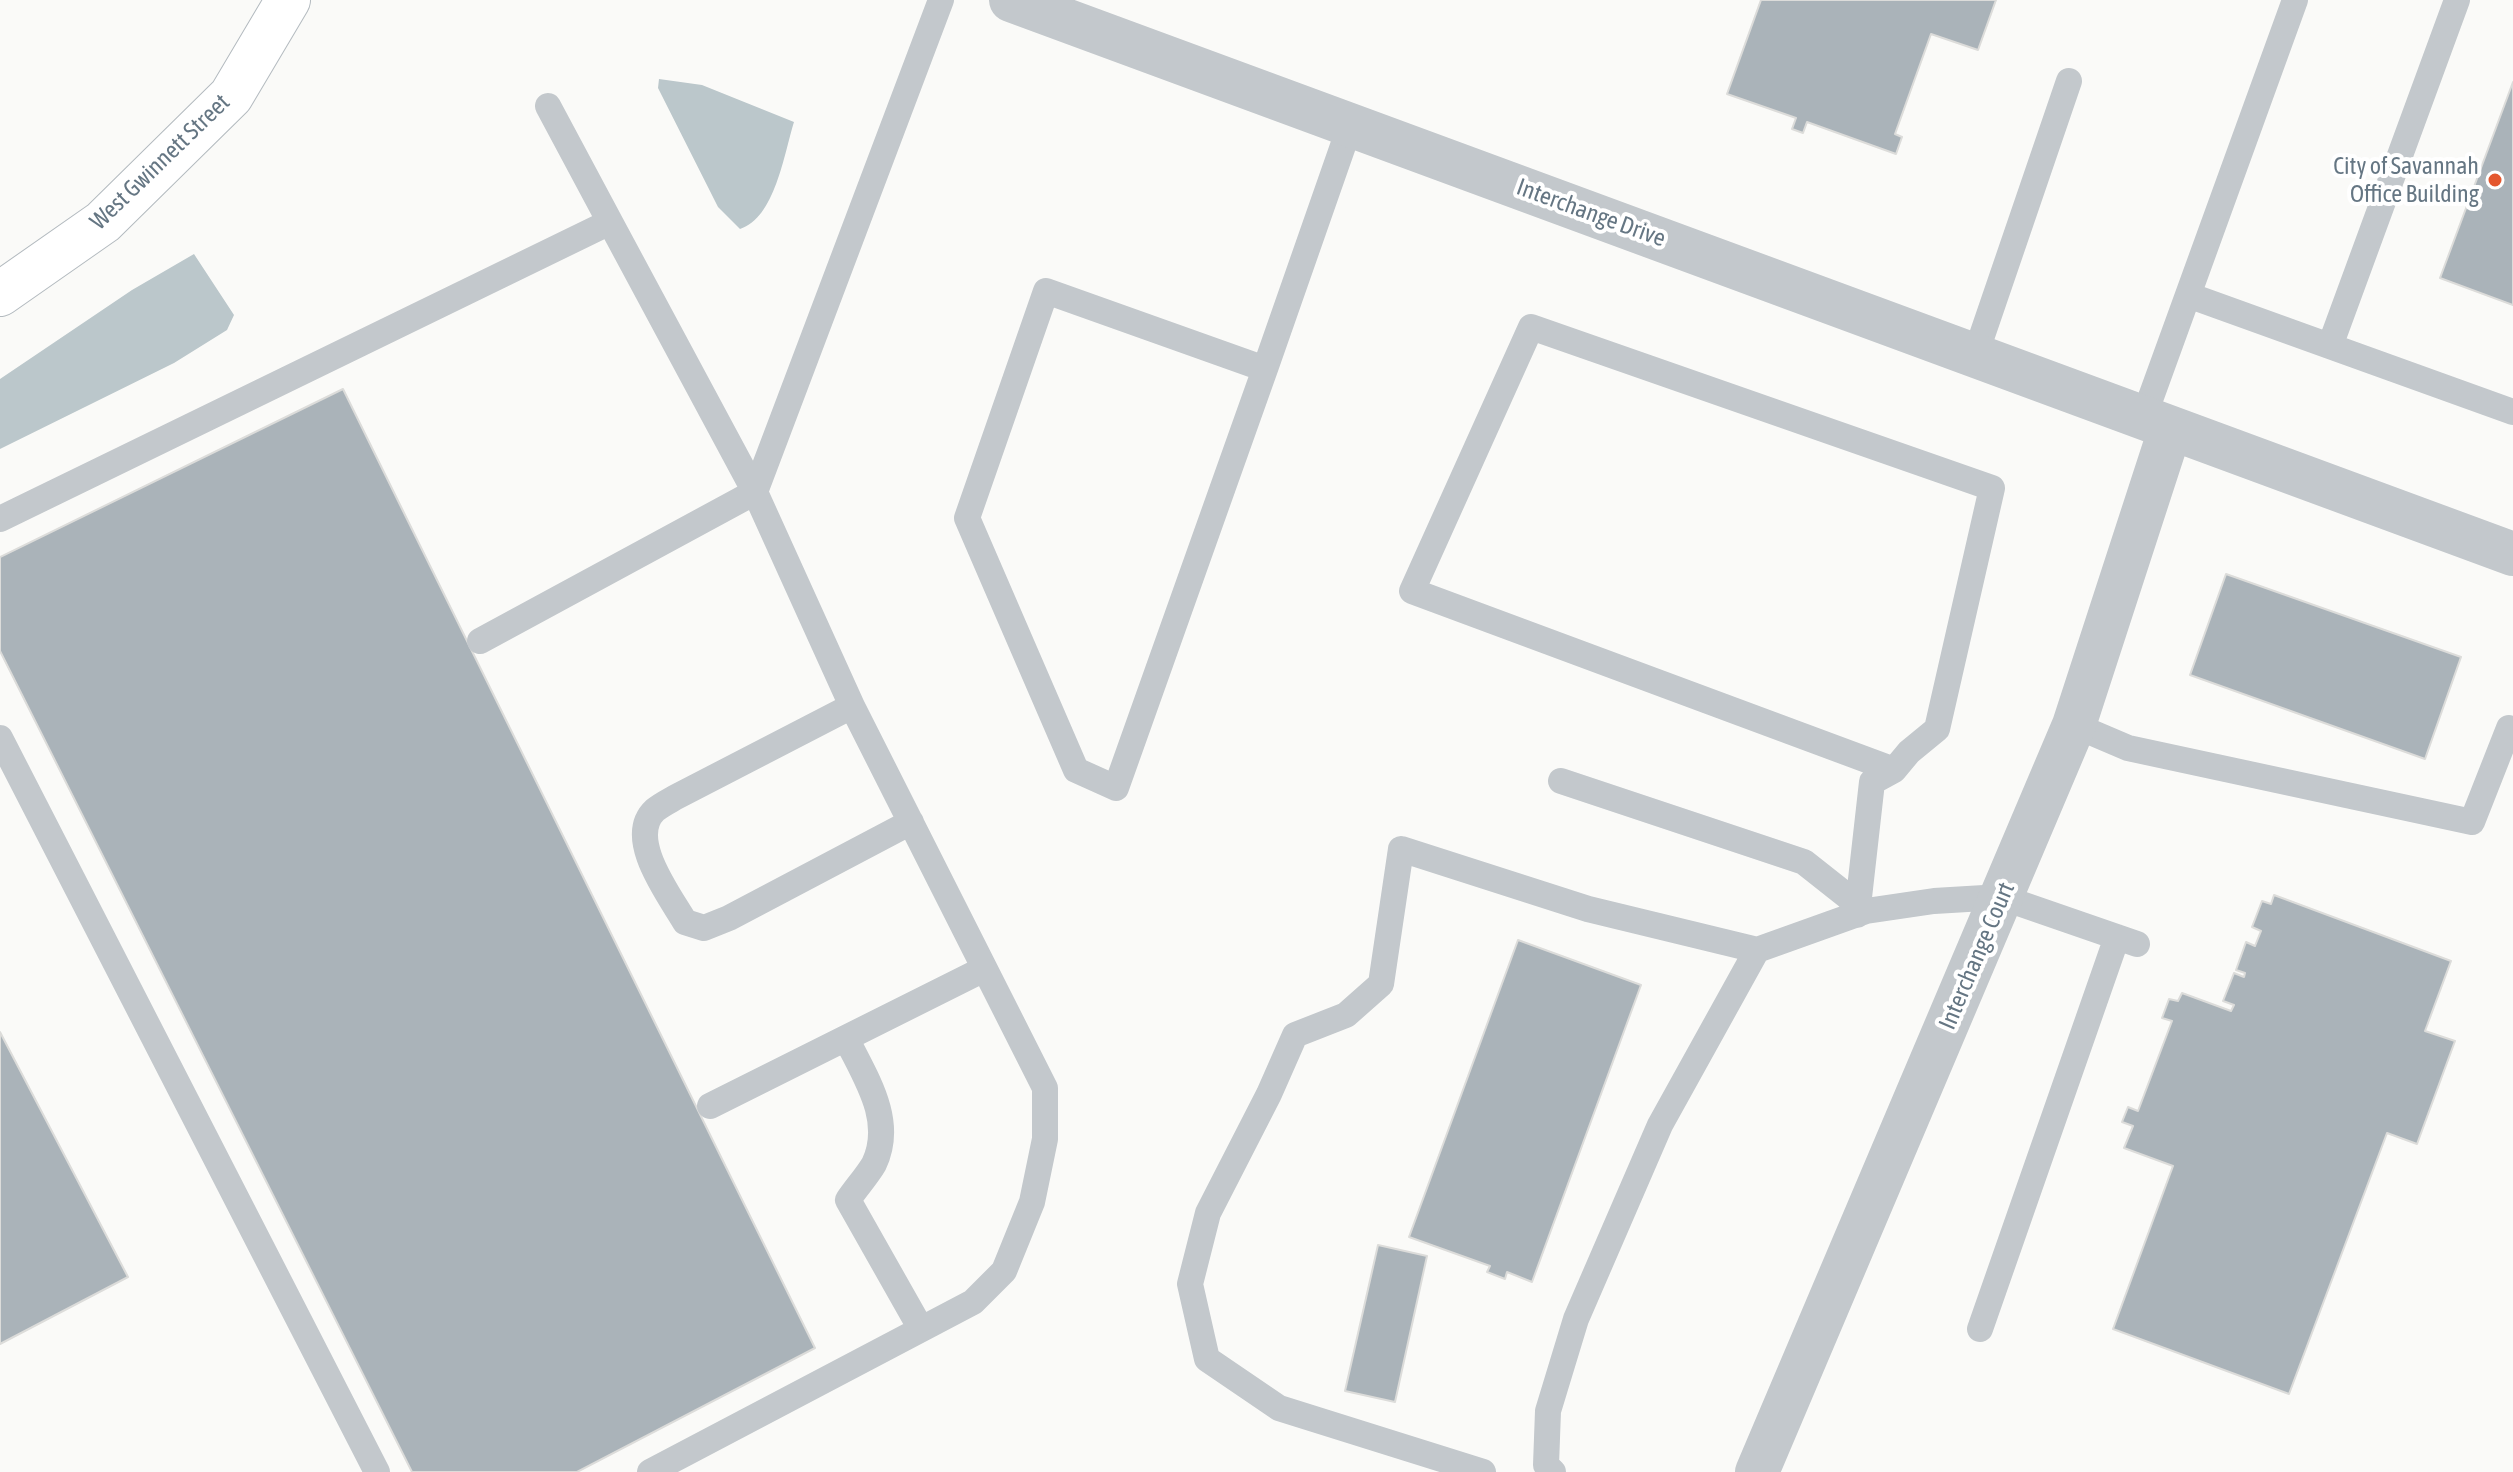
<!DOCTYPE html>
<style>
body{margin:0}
canvas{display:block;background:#fafaf8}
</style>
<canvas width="2513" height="1472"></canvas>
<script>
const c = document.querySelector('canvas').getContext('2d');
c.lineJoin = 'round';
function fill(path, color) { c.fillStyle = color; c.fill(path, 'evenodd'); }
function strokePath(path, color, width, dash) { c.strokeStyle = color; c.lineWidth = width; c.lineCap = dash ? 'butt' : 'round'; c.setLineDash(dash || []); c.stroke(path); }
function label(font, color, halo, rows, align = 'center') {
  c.font = font + ' "Asap Condensed",sans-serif'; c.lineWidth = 8; c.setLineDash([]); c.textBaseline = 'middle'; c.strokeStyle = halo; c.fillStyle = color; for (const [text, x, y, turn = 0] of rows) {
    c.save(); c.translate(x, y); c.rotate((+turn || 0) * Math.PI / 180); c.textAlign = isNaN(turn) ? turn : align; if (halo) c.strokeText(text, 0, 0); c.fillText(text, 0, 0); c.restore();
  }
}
fill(new Path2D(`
 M659 79 702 85 794 122C784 154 775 218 740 229L718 207 658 88Z
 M194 254 234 315 227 330 174 363 0 449V379L132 290Z`), '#bbc7cb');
const building = new Path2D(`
 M1761 0H1996L1978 50 1931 34 1895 134 1902 137 1896 154 1807 122 1803 133 1792 129 1796 118 1727 94Z
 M2513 82V305L2440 278Z
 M343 389 815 1348 577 1472H412L0 651V557Z
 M2226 574 2461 657 2425 759 2190 675Z
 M2274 895 2451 961 2425 1031 2455 1041 2417 1144 2387 1133 2289 1394 2113 1329 2173 1166 2124 1148 2133 1126 2122 1122 2128 1107 2138 1111 2172 1021 2162 1018 2169 999 2178 1001 2182 993 2231 1011 2234 1005 2223 1001 2234 973 2244 977 2245 973 2236 970 2246 942 2255 946 2261 931 2252 927 2262 901 2271 904Z
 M1518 940 1641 985 1532 1282 1507 1272 1505 1279 1487 1272 1490 1266 1409 1237Z
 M0 1032 128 1277 0 1344Z
 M1378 1245 1427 1256 1395 1402 1345 1391Z`);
fill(building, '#aab3b9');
strokePath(building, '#dcdcda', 2);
const secondary = new Path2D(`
 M0 294 103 222 231 96 288 0`);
strokePath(secondary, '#b3babf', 46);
strokePath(new Path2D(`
 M548 106 610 222
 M2188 295 2513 412
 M2330 346 2457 0
 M1975 356 2069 81
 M1265 369 1116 788 1076 770 967 518 1046 291 1265 369 1351 123
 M2143 419 2295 0
 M0 519 610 222 755 492 852 706 1045 1088V1139L1032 1202 1004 1271 973 1302 650 1472
 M480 641 755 492 941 0
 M852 706 676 797C669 801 661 805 655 810 625 838 670 896 685 922L704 928 729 918 911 822
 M2074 725 2128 748 2472 822 2509 728
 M0 738 377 1472
 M1561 781 1804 862 1866 911
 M1857 915 1872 782 1894 770 1909 752 1937 729 1992 488 1531 327 1412 591 1894 770
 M846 1038C865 1077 895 1120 874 1164 867 1176 856 1188 848 1200L921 1329
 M710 1106 984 969
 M1980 1329 2117 937
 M1483 1472 1279 1408 1207 1359 1190 1284 1208 1213 1269 1094 1295 1035 1346 1015 1381 984 1401 849 1588 909 1757 950
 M1553 1472 1546 1465 1548 1411 1576 1319 1660 1125 1757 950 1866 911 1934 901 2001 897 2137 944`), '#c3c8cc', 26);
strokePath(new Path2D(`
 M1011 0C1513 182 2011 372 2513 554
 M1757 1472 2074 725 2170 430`), '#c3c8cc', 44);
strokePath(secondary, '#fff', 44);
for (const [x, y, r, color] of [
 [2495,180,8,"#e4572e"]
]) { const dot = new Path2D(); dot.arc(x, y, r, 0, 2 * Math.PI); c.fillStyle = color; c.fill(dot); strokePath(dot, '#fff', 3); }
label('24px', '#657683', '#fff', [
 ["West Gwinnett Street",160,162,-44],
 ["Interchange Drive",1591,213,20],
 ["Interchange Court",1977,956,-67]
]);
label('24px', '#657683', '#fff', [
 ["City of Savannah",2479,166],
 ["Office Building",2479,194]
], 'right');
</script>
